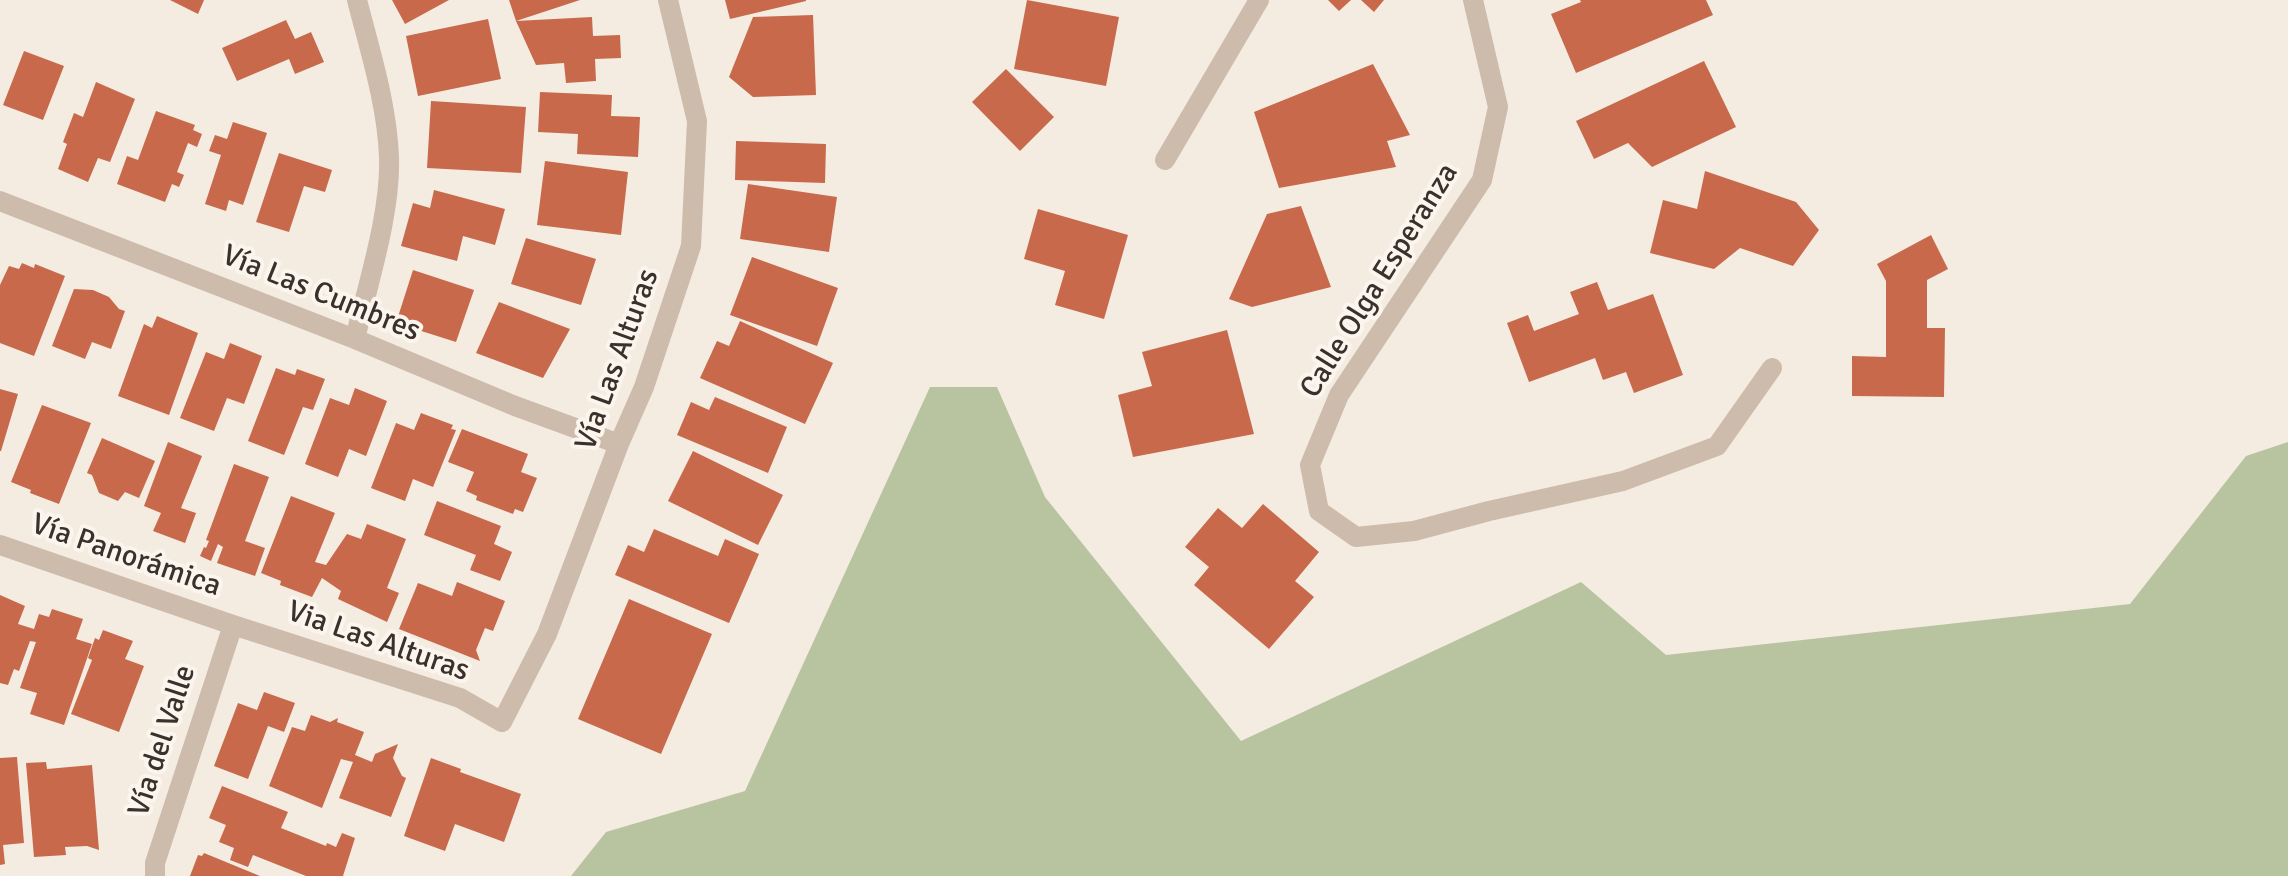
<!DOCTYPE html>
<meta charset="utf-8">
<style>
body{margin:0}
canvas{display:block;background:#f4ebe1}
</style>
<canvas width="2288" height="876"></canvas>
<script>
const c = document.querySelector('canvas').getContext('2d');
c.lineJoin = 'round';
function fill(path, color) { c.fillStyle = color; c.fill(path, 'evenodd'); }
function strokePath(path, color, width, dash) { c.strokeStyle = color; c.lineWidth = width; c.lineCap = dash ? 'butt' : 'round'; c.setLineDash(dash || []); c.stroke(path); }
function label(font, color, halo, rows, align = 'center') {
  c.font = font + ' Signika,sans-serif'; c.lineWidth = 8; c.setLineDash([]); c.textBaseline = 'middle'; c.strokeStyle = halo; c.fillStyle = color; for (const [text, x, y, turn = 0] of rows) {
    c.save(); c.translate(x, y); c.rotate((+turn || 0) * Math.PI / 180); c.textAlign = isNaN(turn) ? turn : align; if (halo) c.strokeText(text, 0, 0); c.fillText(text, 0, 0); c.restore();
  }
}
fill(new Path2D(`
 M930 387H997L1045 497 1241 741 1581 582 1666 655 2130 604 2246 456 2288 442V876H571L606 832 745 791Z`), '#b8c4a0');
fill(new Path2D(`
 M170 0H204L198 14Z
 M392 0H449L405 24Z
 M509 0H580L516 21 592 17 593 36 620 35 621 58 595 59 596 81 566 83 564 63 536 65 516 21Z
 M725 0H806V1L730 19Z
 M1027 0 1119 17 1106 86 1014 69Z
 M1328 0H1351L1339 11Z
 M1361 0H1384L1374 12Z
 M1580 0H1706L1713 15 1576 73 1551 14 1581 2Z
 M813 15 816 95 753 97 729 77 753 17Z
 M488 19 501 79 418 96 406 36Z
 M286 20 295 39 311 32 324 62 295 74 289 59 237 81 222 48Z
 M24 51 64 66 43 120 3 105Z
 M1704 61 1736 127 1652 167 1628 143 1594 159 1576 121Z
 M1373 64 1410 135 1387 141 1396 167 1279 188 1254 112Z
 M1006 69 1054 117 1020 151 972 102Z
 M96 82 135 99 110 162 98 158 88 182 58 169 67 144 63 142 74 113 83 117Z
 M540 92 612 95 611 116 640 117 638 157 577 154 578 134 538 132Z
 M431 101 526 107 521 173 427 168Z
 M156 111 195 125 193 130 202 134 197 147 188 143 177 172 184 175 179 187 172 184 165 202 117 184 127 156 138 160Z
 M233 122 267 133 243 205 229 200 226 211 205 204 221 155 209 151 215 135 227 139Z
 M736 141 826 144 825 183 735 180Z
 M279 153 332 170 325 192 304 186 289 232 256 222Z
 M545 161 628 172 621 235 537 225Z
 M1705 171 1796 202 1819 230 1793 266 1740 248 1714 269 1650 253 1663 200 1697 209Z
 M748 184 837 197 829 252 740 239Z
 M434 190 505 209 495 245 463 236 457 261 401 246 413 203 430 208Z
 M1301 206 1331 287 1252 307 1229 299 1267 214Z
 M1038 209 1128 235 1104 319 1055 305 1065 271 1024 259Z
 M1931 235 1948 269 1927 280V328H1945L1944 397 1852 396V356L1886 357V281L1877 264Z
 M526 238 596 259 581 305 511 284Z
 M752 257 838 288 817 346 730 315Z
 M22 263 34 268 35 264 65 276 34 356 0 343V285L9 266 19 269Z
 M413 270 474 290 456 342 396 323Z
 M1597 282 1608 310 1653 294 1683 375 1634 393 1626 372 1603 380 1595 358 1529 382 1507 323 1528 315 1534 331 1579 314 1570 292Z
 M74 289 93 290 109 297 119 309 125 311 111 349 92 342 85 359 52 346Z
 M499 302 570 329 543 378 476 353Z
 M157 316 198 333 169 415 118 396 144 324 152 328Z
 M740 321 833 363 805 424 700 378 717 341 729 346Z
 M1227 330 1254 434 1133 457 1118 395 1152 386 1142 352Z
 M230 343 262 356 244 404 227 398 214 431 180 418 206 352 224 359Z
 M276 368 295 375 297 369 325 379 313 410 303 407 284 455 248 441Z
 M355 388 387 401 366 456 349 449 338 477 305 464 330 398 349 405Z
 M0 389 18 394 1 451H0Z
 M715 397 787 427 768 473 677 435 691 402 709 410Z
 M42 405 91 423 59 504 30 493 31 490 11 482Z
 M421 413 453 425 451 429 456 430 433 487 413 479 405 501 371 488 396 423 414 430Z
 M462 429 528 454 521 472 537 478 523 512 515 509 513 514 476 500 477 496 466 491 474 472 448 462Z
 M102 438 155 461 139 498 125 492 118 501 99 493 92 475 87 473Z
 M168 442 202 456 181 508 196 513 185 543 153 531 161 513 144 506Z
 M693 451 783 495 758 545 668 501Z
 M234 464 269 477 245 541 265 548 255 576 217 563 223 547 218 544 211 561 200 556 204 547 206 548 209 541 206 540Z
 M291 496 335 513 315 562 326 565 347 534 361 539 367 524 406 539 387 588 399 593 387 622 338 599 341 591 322 578 312 597 280 585 281 581 261 573Z
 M437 501 501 526 494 544 512 552 500 581 470 570 476 555 424 535Z
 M1263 504 1319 552 1295 581 1314 597 1269 649 1194 585 1209 567 1185 547 1218 508 1242 528Z
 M654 529 718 556 725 539 759 554 729 623 615 575 628 545 644 552Z
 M457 582 505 601 493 631 485 628 476 650 480 661 399 629 418 583 452 596Z
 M0 595 25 606 18 624 34 629 39 614 49 617 52 609 83 619 76 639 92 644 64 725 30 714 37 693 20 688 36 642 30 641 19 671 14 669 8 685 0 683Z
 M629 599 712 634 661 754 578 719Z
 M103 630 133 641 125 659 144 666 119 732 71 714 92 660 88 658 95 638 99 640Z
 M264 692 295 703 284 732 268 726 248 779 214 766 238 703 257 710Z
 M311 715 330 722 338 718 337 722 364 732 355 755 372 762 375 754 398 744 393 758 402 776 406 778 391 817 339 798 353 762 341 759 322 808 269 786 292 727 305 731Z
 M17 757 24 843 3 845 5 864 0 865V758Z
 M431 758 461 769 460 772 521 794 504 842 455 824 445 851 404 836Z
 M46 762 47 769 92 765 99 850 87 846 65 847 66 855 34 857 26 763Z
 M222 786 288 812 281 828 326 846 327 843 336 847 342 833 355 838 343 876H306L253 855 248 867 230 860 234 848 219 842 226 825 209 818Z
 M204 853 260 876H190L198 855 202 856Z`), '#c8694b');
strokePath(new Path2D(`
 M1473 0 1498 107 1482 180 1339 395 1310 465 1319 511 1356 537 1414 531 1489 511 1623 481 1717 446 1772 368
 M1165 160 1259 0
 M0 201 355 339 515 406 619 444
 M355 339C368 283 391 213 389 157 387 104 370 51 357 0
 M0 545 233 625 460 698 502 722 547 634 619 444 644 387 691 246 697 121 668 0
 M155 876V863L233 625`), '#cdbbac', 20);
label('30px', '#3b302b', '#fbf5ee', [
 ["Calle Olga Esperanza",1380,281,-58],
 ["Vía Las Cumbres",321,294,22],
 ["Vía Las Alturas",618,360,-70],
 ["Vía Panorámica",126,556,19],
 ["Via Las Alturas",378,642,19],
 ["Vía del Valle",163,741,-72]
]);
</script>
